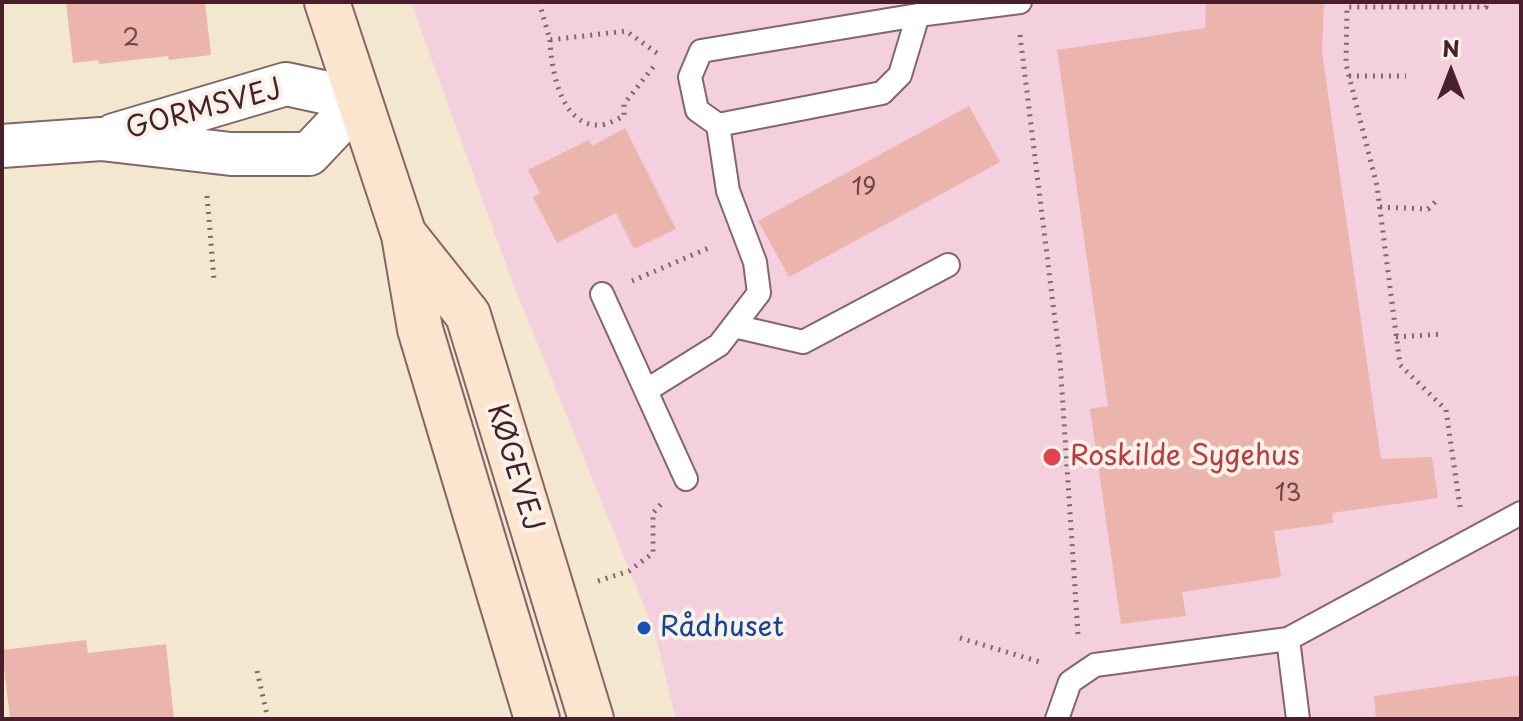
<!DOCTYPE html>
<meta charset="utf-8">
<style>
body{margin:0}
#map{position:relative;width:1523px;height:721px;overflow:hidden;background:#f3e7d0;font-family:"Playpen Sans",sans-serif}
canvas{display:block}
.frame{position:absolute;inset:0;border:4px solid #4a1f2b;pointer-events:none}
.north{position:absolute;left:1411px;top:32px;width:80px;height:80px;-webkit-text-stroke:6px #f7f3e8;paint-order:stroke;rotate:0deg;font-size:22px;font-weight:700;line-height:32px;text-align:center;color:#4a1f2b}
.north::after{content:'';display:block;margin:auto;width:28px;height:36px;background:#4a1f2b;clip-path:polygon(50% 0,100% 100%,50% 72%,0 100%)}
</style>
<div id="map">
<canvas width="1523" height="721"></canvas>
<div class="frame"></div>
<div class="north">N</div>
</div>
<script>
const c = document.querySelector('canvas').getContext('2d');
c.lineJoin = 'round';
function fill(path, color) { c.fillStyle = color; c.fill(path, 'evenodd'); }
function strokePath(path, color, width, dash) { c.strokeStyle = color; c.lineWidth = width; c.lineCap = dash ? 'butt' : 'round'; c.setLineDash(dash || []); c.stroke(path); }
function label(font, color, halo, rows, align = 'center') {
  c.font = font + ' "Playpen Sans",sans-serif'; c.lineWidth = 8; c.setLineDash([]); c.textBaseline = 'middle'; c.strokeStyle = halo; c.fillStyle = color; for (const [text, x, y, turn = 0] of rows) {
    c.save(); c.translate(x, y); c.rotate((+turn || 0) * Math.PI / 180); c.textAlign = isNaN(turn) ? turn : align; if (halo) c.strokeText(text, 0, 0); c.fillText(text, 0, 0); c.restore();
  }
}
fill(new Path2D(`
 M411 2H1521V719H676L655 633 512 281Z`), '#f4cfde');
fill(new Path2D(`
 M66 2H205L211 55 169 60 168 56 99 64 98 60 73 63Z
 M1206 2H1324L1322 52 1381 459 1432 457 1438 498 1332 513 1333 523 1274 531 1281 577 1182 592 1186 616 1121 624 1090 409 1108 406 1057 50 1205 28Z
 M969 106 1000 162 789 277 758 221Z
 M625 128 676 229 634 249 616 213 557 243 533 197 540 193 528 170 589 140 592 146Z
 M86 640 88 653 166 644 174 719H10L2 650Z
 M1521 675V719H1376L1374 696Z`), '#ebb4ad');
const lane = new Path2D(`
 M918 15 900 75 882 93 718 125 697 110 690 77 701 51 918 15 1020 2
 M602 294 686 479
 M734 326 803 342 948 265
 M647 390 719 345 759 293 755 262 728 191 718 125
 M1288 639 1298 719
 M1057 719 1070 682 1095 665 1288 639 1521 513`);
const street = new Path2D(`
 M114 135 286 84 360 100
 M2 146 101 139 231 154H309L360 100`);
const secondary = new Path2D(`
 M327 2 404 235 420 329 537 719
 M406 237 468 315 591 719`);
strokePath(lane, '#856565', 26);
strokePath(street, '#856565', 46);
strokePath(secondary, '#856565', 48);
strokePath(new Path2D(`
 M539 2 550 40 626 31 661 56
 M1020 35 1060 361 1078 634
 M550 40C551 67 560 127 600 125 607 125 617 119 624 116V104L654 66
 M1349 76H1406
 M207 196 214 279
 M1380 207 1428 209 1439 198
 M632 281 711 247
 M1396 337 1443 334
 M1460 507 1446 410 1400 365 1377 186 1346 64 1347 7H1486V2
 M598 581 629 571 653 553V513L663 502
 M960 638 1040 662
 M257 671 268 719`), '#856565', 5, [2, 6]);
strokePath(lane, '#fff', 22);
strokePath(street, '#fff', 42);
strokePath(secondary, '#fce5cf', 44);
for (const [x, y, r, color] of [
 [1052,457,10,"#e0444e"],
 [644,628,8,"#1a4fb4"]
]) { const dot = new Path2D(); dot.arc(x, y, r, 0, 2 * Math.PI); c.fillStyle = color; c.fill(dot); strokePath(dot, '#f7f3e8', 3); }
label('24px', '#72444c', null, [
 ["2",131,39],
 ["19",864,188],
 ["13",1288,494]
]);
label('28px', '#4a1f2b', '#f7f3e8', [
 ["GORMSVEJ",204,110,-15],
 ["KØGEVEJ",514,468,73]
]);
label('28px', '#be3a42', '#f7f3e8', [
 ["Roskilde Sygehus",1070,457]
], 'left');
label('28px', '#164399', '#f7f3e8', [
 ["Rådhuset",660,628]
], 'left');
</script>
